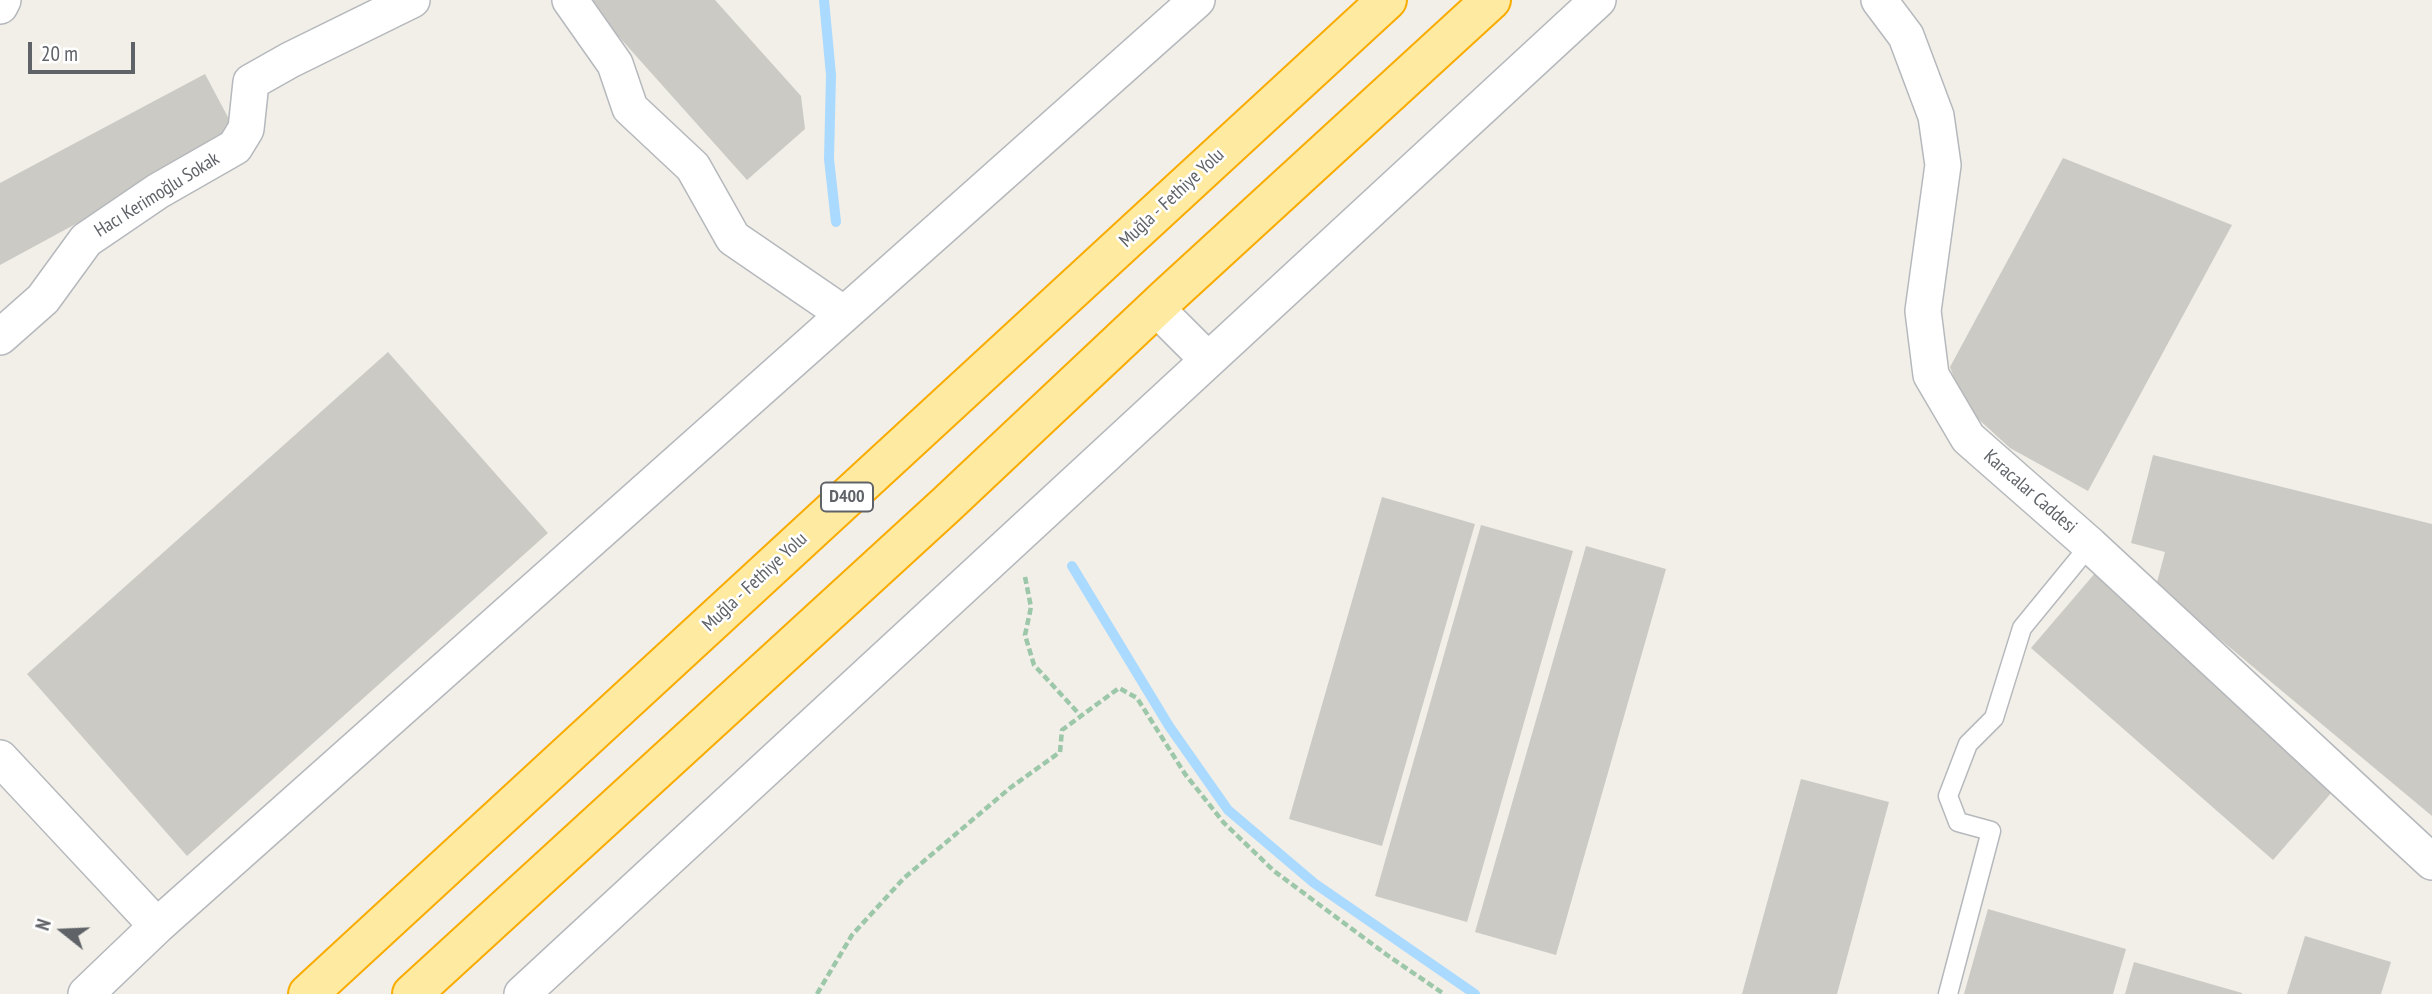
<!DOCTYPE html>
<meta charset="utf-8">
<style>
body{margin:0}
#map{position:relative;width:2432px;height:994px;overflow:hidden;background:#f1efe8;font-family:"PT Sans Narrow",sans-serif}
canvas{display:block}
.north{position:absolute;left:28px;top:896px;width:70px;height:70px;-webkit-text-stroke:5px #fff;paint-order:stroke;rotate:288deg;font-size:19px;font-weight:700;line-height:28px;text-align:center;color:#5f6368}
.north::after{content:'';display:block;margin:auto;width:24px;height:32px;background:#5f6368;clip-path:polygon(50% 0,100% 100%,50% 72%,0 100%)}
.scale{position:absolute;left:28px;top:42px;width:107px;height:32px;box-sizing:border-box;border:4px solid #5f6368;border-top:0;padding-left:9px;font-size:21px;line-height:24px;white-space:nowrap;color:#5f6368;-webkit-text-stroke:5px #fff;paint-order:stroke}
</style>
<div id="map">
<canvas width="2432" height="994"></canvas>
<div class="north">N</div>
<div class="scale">20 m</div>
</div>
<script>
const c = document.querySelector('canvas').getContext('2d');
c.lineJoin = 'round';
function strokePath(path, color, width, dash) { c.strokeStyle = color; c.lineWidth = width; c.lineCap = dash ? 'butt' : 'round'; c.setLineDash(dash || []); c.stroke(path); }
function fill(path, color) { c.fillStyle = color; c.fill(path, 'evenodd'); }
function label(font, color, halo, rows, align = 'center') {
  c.font = font + ' "PT Sans Narrow",sans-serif'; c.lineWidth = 5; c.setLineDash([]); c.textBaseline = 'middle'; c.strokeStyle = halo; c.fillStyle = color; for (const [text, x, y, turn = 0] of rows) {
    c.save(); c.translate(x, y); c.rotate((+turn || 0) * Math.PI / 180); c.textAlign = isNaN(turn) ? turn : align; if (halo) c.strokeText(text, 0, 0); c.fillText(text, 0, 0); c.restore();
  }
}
strokePath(new Path2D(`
 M824 0 831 75 829 159 836 222
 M1072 566 1169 726 1228 810 1314 883 1475 994`), '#aadaff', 10);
fill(new Path2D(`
 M586 0H715L801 96 805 129 747 180Z
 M205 74 238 136 0 265V183Z
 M2063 158 2232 225 2088 491 2010 448 1965 407 1950 367Z
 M388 352 548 533 187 856 27 674Z
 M2153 455 2432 524V816L2156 586 2165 552 2131 543Z
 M1382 497 1475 524 1382 846 1289 819Z
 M1481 525 1573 551 1467 922 1375 896Z
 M1586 546 1666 569 1556 955 1475 932Z
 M2096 572 2339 784 2273 860 2031 648Z
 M1801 779 1889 802 1837 994H1742Z
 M1988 909 2126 949 2113 994H1964Z
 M2305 936 2391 962 2381 994H2287Z
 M2134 962 2242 993V994H2125Z`), '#cccac5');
const service = new Path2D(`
 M1948 994 1991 831 1958 822 1948 796 1968 744 1994 718 2022 628 2090 545`);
const minor = new Path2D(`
 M570 0 615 64 630 108 693 167 733 238 844 314
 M1879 0 1906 36 1936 116 1943 165 1923 311 1931 375 1968 438 2090 545 2432 862
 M0 6 3 0
 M1156 308 1208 360
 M0 337 43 299 86 240 158 191 235 147 246 129 251 82 290 60 412 0
 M0 758 157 926
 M86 994 157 926 1197 0
 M522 994 1598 0`);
const trunk = new Path2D(`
 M308 994 1387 0
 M412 994 946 505 1167 297 1491 0`);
strokePath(service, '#b5b8bc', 21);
strokePath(minor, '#b5b8bc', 38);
strokePath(trunk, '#f9ab00', 42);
strokePath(new Path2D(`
 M1025 577 1031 607 1025 635 1034 665 1081 716
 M817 994 852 935 904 878 1010 788 1060 752 1062 730 1119 688 1137 698 1185 774 1224 823 1274 871 1387 955 1444 994`), '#9cc7a9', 4.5, [7, 3.5]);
strokePath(service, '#fff', 18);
strokePath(minor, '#fff', 35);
strokePath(trunk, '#feeaa1', 38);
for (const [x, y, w] of [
 [847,497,52]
]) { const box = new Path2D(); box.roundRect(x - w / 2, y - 14.5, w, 29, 5); c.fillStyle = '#fff'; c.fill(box); strokePath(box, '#5f6368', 2); }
label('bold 18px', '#5f6368', null, [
 ["D400",847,497]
]);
label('19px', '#5f6368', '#fff', [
 ["Hacı Kerimoğlu Sokak",157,195,-32],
 ["Muğla - Fethiye Yolu",1172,198,-43],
 ["Karacalar Caddesi",2030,492,41],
 ["Muğla - Fethiye Yolu",755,582,-43]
]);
</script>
